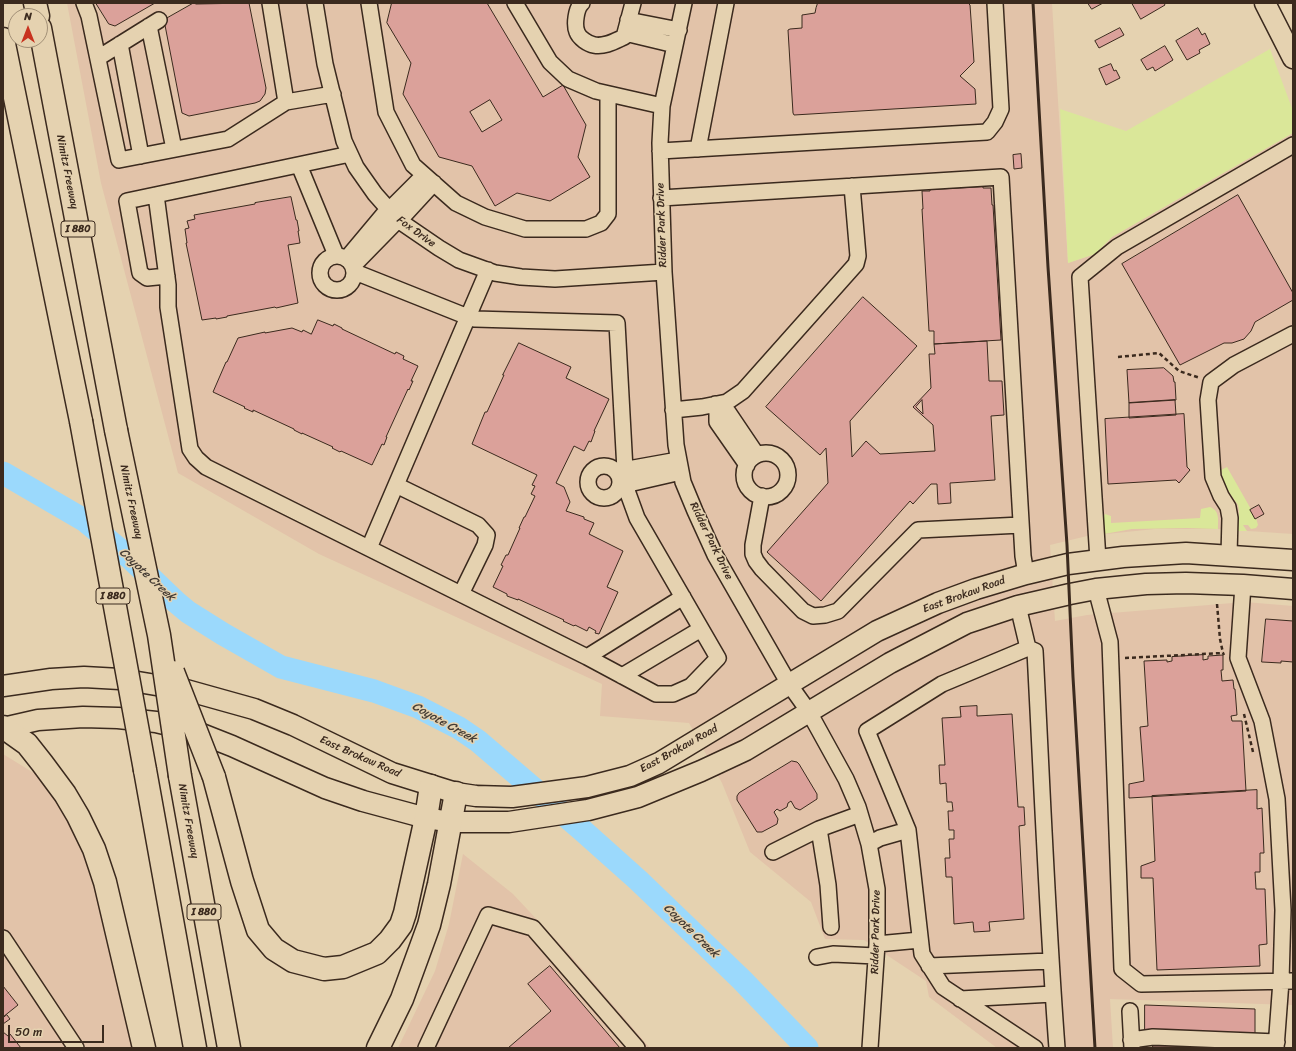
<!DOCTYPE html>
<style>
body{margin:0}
#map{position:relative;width:1296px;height:1051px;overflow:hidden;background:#e5d2b0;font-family:Sriracha,sans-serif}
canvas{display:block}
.frame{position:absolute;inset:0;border:4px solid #3b2a1e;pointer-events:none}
.north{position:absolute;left:8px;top:8px;width:40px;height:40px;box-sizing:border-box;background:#e5d2b0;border:1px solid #a18f76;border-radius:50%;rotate:0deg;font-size:11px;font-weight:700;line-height:16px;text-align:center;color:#3b2a1e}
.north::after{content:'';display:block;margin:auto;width:14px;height:18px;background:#c8321e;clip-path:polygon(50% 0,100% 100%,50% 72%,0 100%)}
.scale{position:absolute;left:8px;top:1025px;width:96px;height:18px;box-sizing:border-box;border:2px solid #3b2a1e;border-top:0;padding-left:5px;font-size:12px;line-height:14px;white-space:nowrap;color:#3b2a1e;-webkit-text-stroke:3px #e5d2b0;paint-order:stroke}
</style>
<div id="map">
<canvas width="1296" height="1051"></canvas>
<div class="frame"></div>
<div class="north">N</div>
<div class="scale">50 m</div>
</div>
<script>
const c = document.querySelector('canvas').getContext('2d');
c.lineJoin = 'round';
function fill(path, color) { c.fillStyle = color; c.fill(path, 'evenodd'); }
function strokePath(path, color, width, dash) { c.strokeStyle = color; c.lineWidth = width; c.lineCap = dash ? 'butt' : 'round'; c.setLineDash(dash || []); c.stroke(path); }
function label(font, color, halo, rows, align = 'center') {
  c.font = font + ' Sriracha,sans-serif'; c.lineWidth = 3; c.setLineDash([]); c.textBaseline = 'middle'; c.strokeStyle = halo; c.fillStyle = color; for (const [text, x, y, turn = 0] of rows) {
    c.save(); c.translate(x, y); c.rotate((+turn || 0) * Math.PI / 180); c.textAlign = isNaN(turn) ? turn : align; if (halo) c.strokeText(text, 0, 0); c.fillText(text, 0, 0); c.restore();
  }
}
fill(new Path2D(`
 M67 3H1052L1068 263 1095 254 1112 237 1293 133V534L1218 529H1155L1087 536 1050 545 1055 621 1087 615 1245 602 1293 606V1005L1110 999 1113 1048H997L929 997 926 981 864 940 825 939 811 902 750 852 722 783 689 723 600 716 602 684 319 554 178 473 101 183Z
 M3 754 37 775 56 799 80 843 98 890 134 1048H3Z
 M463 854 513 894 570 955 650 1048H398L435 971 449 924Z`), '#e2c3a9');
fill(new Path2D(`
 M1270 49 1293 111V133L1112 237 1095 254 1068 263 1060 109 1126 131Z
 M1227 467 1256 518 1258 525 1256 528 1251 529 1248 525H1243L1247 531H1237L1239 511 1238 505 1224 485 1221 470Z
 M1210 507C1220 511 1218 520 1218 529L1187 528 1132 529 1104 534 1103 517 1105 514 1111 516V523L1200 518 1201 509Z`), '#dae799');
strokePath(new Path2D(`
 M3 473 84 520 130 558 176 602 188 612 223 634 281 667 374 691 418 707 459 728 478 741 582 830 638 880 742 980 807 1048`), '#9bd9fc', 23);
const building = new Path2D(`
 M96 3H155L115 26 109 24Z
 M194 3 196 4 249 3 266 88 265 94 260 101 255 103 189 116 182 113 164 20Z
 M392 3H487L543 97 563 85 586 125 578 157 590 177 550 201 517 193 495 206 472 166 439 157 403 94 411 63 387 23ZM490 100 502 120 482 132 470 112Z
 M818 3H968L970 5 974 62 960 76 975 89 976 104 794 115 793 113 788 30 790 29 802 28V15L815 13 816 8Z
 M1088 3H1103L1092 9Z
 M1132 3H1164L1165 5 1141 19Z
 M1120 28 1124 35 1099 48 1095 41Z
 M1198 28 1202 35 1205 33 1210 44 1199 50 1200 53 1187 60 1176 41Z
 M1165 46 1173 60 1155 71 1153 67 1147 70 1141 60Z
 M1111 64 1114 71 1116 70 1120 78 1106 85 1099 69Z
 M1021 154 1022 168 1014 169 1013 155Z
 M983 187V188H991L992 205H993L1001 340 934 344V331H929L922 209H923L922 191H930V190Z
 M1238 195 1293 293V300L1255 322 1251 331 1244 339 1232 343H1224L1180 365 1122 264Z
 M291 197 296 220H297L299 231H298L300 243 288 245 298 303 276 308 275 307 227 316V317L216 319V318L202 320 186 243H187L185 229 189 228 187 221 195 219 194 215 255 204V203Z
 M863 297 917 346 850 421 852 457 866 441 880 454 935 451 933 425 913 407 931 388 929 354H935L934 344 987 341 989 381H1002L1004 415 991 416 995 480 950 483 951 503 938 504 937 484H931L913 504 910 501 821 601 767 552 828 483 826 448 820 455 766 407ZM922 400 923 414 916 407Z
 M318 320 333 326 334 324 342 328V329L395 354 396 352 404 356 403 359 418 366 411 381H413L409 390 408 389 386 437H387L384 445 382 444 372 465 341 451 340 452 332 448 333 447 302 433V434L294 430V429L253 410V412L244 408 245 407 213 392 226 362H227L238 338 265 332V333L292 328 302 332 303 330 311 334Z
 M519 343 571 367 566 378 609 399 594 431H595L591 442 589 441 584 451 574 446 556 483 564 487 570 502 566 511 584 517V519L594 523 589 534 623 551 607 587 618 592 599 634 595 633 596 631 589 627 587 631 575 625 574 626 563 621 564 620 518 599V600L507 596V594L493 587 503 566 501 565 506 555H508L520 528H519L524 517H525L535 496 531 494 535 486 532 485 537 475 472 444 485 412H487L504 375H503Z
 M1164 368 1173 376 1174 382H1175L1176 400 1129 403 1127 370Z
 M1175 400 1176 415 1129 418V403Z
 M1184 414 1187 467 1190 470 1179 483 1176 480 1108 484 1105 419Z
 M1259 505 1264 514 1255 519 1250 510Z
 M1266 619 1293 621V662L1281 661V663L1262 662Z
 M1203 655V660L1208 659V656L1223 655V670H1221L1222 681 1233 680 1234 689H1235L1237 715 1231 716 1232 721H1242L1246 791 1129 798V784L1144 781 1140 727 1148 726 1144 661 1167 660V662L1172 661V657Z
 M977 706V716L1012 714 1018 807H1024L1025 825 1019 826 1024 919 989 922 990 931 974 932 973 922 954 924 952 877H946L945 858H950L949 839H954V830H949L948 811H953L952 802H947L946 783 940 784 939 765H945L942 718 961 717 960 707Z
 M792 761 797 762 799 764 817 794V799L800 810 795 808 791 801 788 803 787 807 780 811 777 809 774 812 778 819 777 824 762 832H757L737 800V796L739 793Z
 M1257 790V809L1262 808 1264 853H1260V872H1255L1256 889H1265L1267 944 1259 945 1260 966 1157 970 1153 878H1141V866L1155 861 1152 796Z
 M550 966 620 1048H508L551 1011 528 984Z
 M3 986 18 1005 3 1017Z
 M1145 1005 1255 1009V1034L1145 1030Z
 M7 1015 10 1019 3 1024V1018Z
 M3 1032 8 1036 10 1034 21 1048H3Z
 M1153 1046H1196L1206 1047V1046L1228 1048H1153Z`);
fill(building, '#dba19a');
strokePath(building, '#3b2a1e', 1);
const minor = new Path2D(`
 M84 3 89 16 119 160 228 139 286 102 270 3
 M315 3 325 64 344 141 356 167 375 194 398 220 439 248 459 260 495 273 521 277 555 279 664 272
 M369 3 386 112 413 165 456 203 485 217 525 229H586L601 223 608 214V95
 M515 3 550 62 568 79 596 91 662 106
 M582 3C576 8 574 25 577 32 579 38 588 44 594 45 605 47 615 41 624 37L633 3
 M684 3 662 106 660 143 664 272 676 445 683 482 695 511 715 555 789 684 809 712 846 779 858 807 869 844 877 889V944L870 1048
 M628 20 679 30
 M149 26 174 149
 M625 33 675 45
 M120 44 141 156
 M98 58 159 20
 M286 102 333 94
 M698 149 726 3
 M660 151 987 132 995 122 1001 109 995 3
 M299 165 336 255
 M156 195 168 285V307L190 449 196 458 206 467 587 657 656 694H673L691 686 718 658 637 518 625 485
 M661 198 1001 177 1023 556 1026 574
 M389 210 424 175
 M399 221 434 183
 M320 273a17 17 0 1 1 34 0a17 17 0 1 1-34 0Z
 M347 258 388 209
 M353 266 398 220
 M355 272 468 317 475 319 617 323 625 470
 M167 276 147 278 140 273 127 201 350 154
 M715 404 717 410V422L747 465
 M673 410 702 407 727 402 743 391 856 264 858 256 852 186
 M717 410 728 412 757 455
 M744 475a22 22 0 1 1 44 0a22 22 0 1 1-44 0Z
 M588 482a16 16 0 1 1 32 0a16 16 0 1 1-32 0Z
 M617 471 678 460
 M396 485 478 525 487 535 485 545 461 594
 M620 486 681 472
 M762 496 753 545V554L756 561 762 569 803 611 813 616 825 615 838 611 918 530 1021 525
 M369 548 488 270
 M1229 555 1230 518 1228 507 1221 496 1213 477 1208 400 1211 382 1234 365 1293 334
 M1098 560 1080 277 1117 247 1293 145
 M1243 585 1238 658 1262 721 1277 799 1283 910 1281 981 1276 1048
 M1096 589 1110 642 1122 969 1141 984 1293 981
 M1018 606 1028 648
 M587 657 683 597
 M622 676 701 629
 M908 830 867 731 942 684 1028 648 1035 651C1042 783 1047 916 1057 1048
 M869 844 880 838 908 830 922 954 943 987 1035 1048
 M773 852 819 829
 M831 927 828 885 819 829 860 814
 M3 938 76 1048
 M877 944 920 940
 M817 957 833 954 876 956
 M929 966 1050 961
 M960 999 1053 994
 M1130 1011 1132 1048
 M1131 1040 1153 1037 1277 1042
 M426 1048 488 915 533 928 637 1048`);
const major = new Path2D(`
 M1265 3 1293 58
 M3 686 51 679 84 677 120 679 186 690 254 709 293 725 392 773 456 793 476 796 512 797 587 787 630 776 659 763 877 631 938 603 976 589 1026 574 1068 564 1123 557 1186 553 1293 560
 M3 728 38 720 83 717 118 718 156 722 194 731 232 746 325 788 363 801 426 818 451 822H509L588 810 638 797 701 771 746 750 890 663 967 623 1018 606 1070 594 1096 589 1146 584 1186 583 1243 585 1293 589`);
const highway = new Path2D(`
 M35 3 38 16
 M40 28 116 430
 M3 39 81 421
 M3 727 27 744 42 763 65 794 78 816 94 849 105 882 144 1048
 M145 770 195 1048
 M180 776 229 1048
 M214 777 242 881 258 930 274 949 293 961 324 969 343 967 377 953 390 940 401 925 405 913 426 818 431 786
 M378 1048 402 999 429 925 439 884 456 793`);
strokePath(minor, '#3b2a1e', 18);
strokePath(major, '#3b2a1e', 23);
strokePath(highway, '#3b2a1e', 25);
strokePath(new Path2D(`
 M1118 357 1159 353 1179 371 1200 378
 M1217 604 1220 639 1223 653
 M1125 658 1223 653 1224 655
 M1244 714 1253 752`), '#3b2a1e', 2.5, [4, 3]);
strokePath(minor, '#e5d2b0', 15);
strokePath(major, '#e5d2b0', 20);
strokePath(highway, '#e5d2b0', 22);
strokePath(new Path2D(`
 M1033 3 1048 267 1067 545 1073 677 1095 1048`), '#3b2a1e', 3);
const highwayBridge = new Path2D(`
 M81 421 145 770
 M116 430 159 635 180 776
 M173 672 214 777`);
strokePath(highwayBridge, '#3b2a1e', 25, []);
strokePath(highwayBridge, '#e5d2b0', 22);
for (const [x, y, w] of [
 [78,229,34],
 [113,596,34],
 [204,912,34]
]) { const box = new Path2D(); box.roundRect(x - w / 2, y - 8, w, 16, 3); c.fillStyle = '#e5d2b0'; c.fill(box); strokePath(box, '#3b2a1e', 1); }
label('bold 10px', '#3b2a1e', null, [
 ["I 880",78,229],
 ["I 880",113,596],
 ["I 880",204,912]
]);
label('11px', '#3b2a1e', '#e5d2b0', [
 ["Nimitz Freeway",67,172,79],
 ["Ridder Park Drive",662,225,-92],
 ["Fox Drive",416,232,36],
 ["Nimitz Freeway",131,502,78],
 ["Ridder Park Drive",711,541,64],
 ["East Brokaw Road",964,595,-20],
 ["East Brokaw Road",679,749,-29],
 ["East Brokaw Road",360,757,24],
 ["Nimitz Freeway",188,821,80],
 ["Ridder Park Drive",876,932,-89]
]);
label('italic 12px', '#453c34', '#e5d2b0', [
 ["Coyote Creek",147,575,43],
 ["Coyote Creek",444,723,29],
 ["Coyote Creek",691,931,44]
]);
</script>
